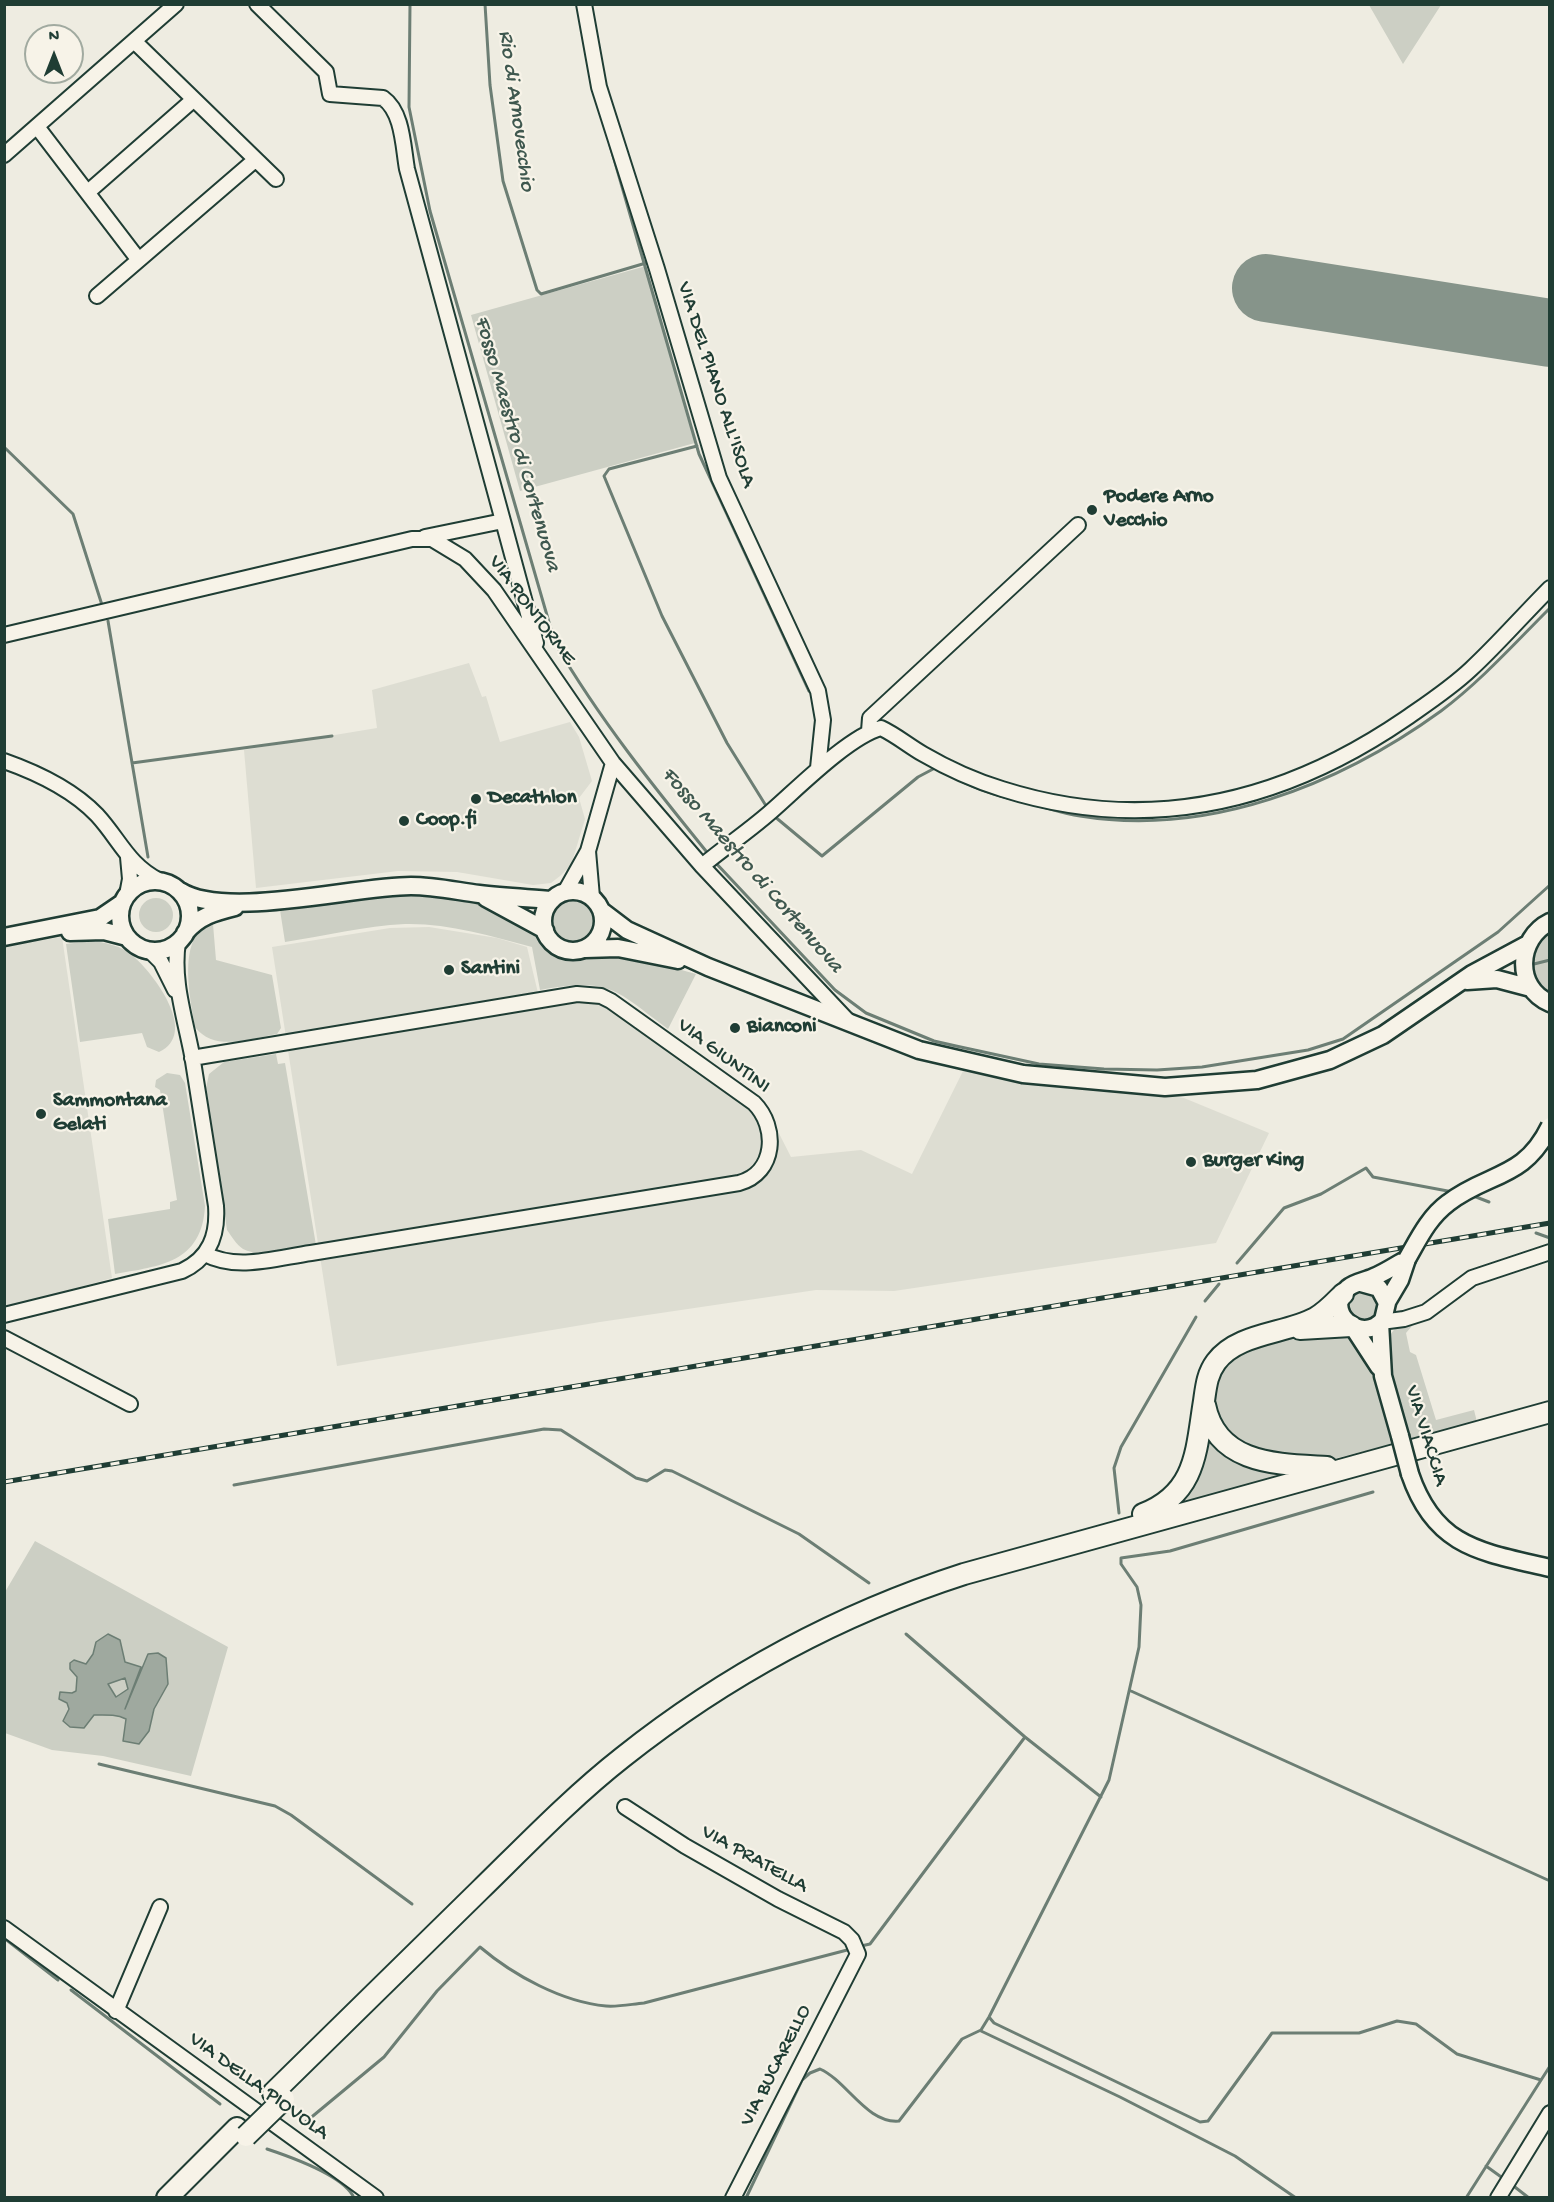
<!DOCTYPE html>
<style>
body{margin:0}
#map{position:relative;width:1554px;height:2202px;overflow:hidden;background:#eeece1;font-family:"Gochi Hand",sans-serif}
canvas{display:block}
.frame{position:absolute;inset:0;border:6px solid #1f3d34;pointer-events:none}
.north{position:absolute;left:24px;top:24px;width:60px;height:60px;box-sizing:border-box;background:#f7f3e8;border:2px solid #a1aaa0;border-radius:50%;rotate:0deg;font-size:16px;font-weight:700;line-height:24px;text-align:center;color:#1f3d34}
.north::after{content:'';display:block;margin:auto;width:21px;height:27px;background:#1f3d34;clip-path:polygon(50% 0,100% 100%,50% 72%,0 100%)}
</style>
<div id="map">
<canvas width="1554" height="2202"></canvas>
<div class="frame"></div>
<div class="north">N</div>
</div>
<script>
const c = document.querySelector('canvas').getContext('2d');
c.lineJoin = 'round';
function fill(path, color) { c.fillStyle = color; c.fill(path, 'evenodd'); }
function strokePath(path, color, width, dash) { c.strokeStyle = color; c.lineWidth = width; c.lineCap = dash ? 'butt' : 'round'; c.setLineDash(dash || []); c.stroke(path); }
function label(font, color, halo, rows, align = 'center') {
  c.font = font + ' "Gochi Hand",sans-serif'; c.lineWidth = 4.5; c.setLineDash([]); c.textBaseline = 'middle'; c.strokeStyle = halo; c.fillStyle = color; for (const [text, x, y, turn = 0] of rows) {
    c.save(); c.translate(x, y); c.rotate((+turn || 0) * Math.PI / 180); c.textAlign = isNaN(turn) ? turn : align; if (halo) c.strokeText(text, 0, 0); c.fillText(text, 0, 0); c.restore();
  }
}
fill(new Path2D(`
 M1269 264 1549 307V359L1243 310 1236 301 1237 298Z
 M469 663 482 697 486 696 500 742 570 722 579 737 592 781 579 798 585 819 571 865 560 876 551 883 533 885 457 872 398 871 256 888 244 750 377 728 372 690Z
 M429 927 497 938 527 947 538 993 598 988 619 997 755 1096 765 1106 791 1157 861 1150 912 1174 963 1071 1184 1098 1269 1133 1216 1243 894 1291 816 1290 600 1322 337 1366 272 947 390 928Z
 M62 937 112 1278 4 1309V946Z`), '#ddddd2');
fill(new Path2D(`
 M1369 5H1441L1403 64Z
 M646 266 695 443 520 491 471 315Z
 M409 893C451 895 499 900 530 931 540 941 546 954 560 959 580 964 600 953 620 955 645 957 672 968 696 974L668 1029C614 989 610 977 540 990L532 947C491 936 447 923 405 924 365 926 324 936 285 942L280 910Z
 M139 915a17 17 0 1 1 34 0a17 17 0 1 1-34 0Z
 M552 921a21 21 0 1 1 42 0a21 21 0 1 1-42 0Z
 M213 924 216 960 272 975 281 1028 277 1034C249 1039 214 1052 195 1027 191 1001 175 933 213 924Z
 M1549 929V995C1533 984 1532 970 1532 952Z
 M90 941C105 942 122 946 133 956 155 975 199 1034 159 1052L147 1047 142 1033 80 1042 66 944Z
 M276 1054 278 1064 285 1063 316 1245C296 1247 261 1259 243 1249 236 1244 232 1237 227 1230L206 1088 209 1074 224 1062Z
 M167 1073 180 1075 185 1083 205 1206C202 1263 160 1266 115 1274L108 1219 170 1209V1202L177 1200 160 1090 155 1087 156 1080Z
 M1348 1305a15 15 0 1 1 30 0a15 15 0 1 1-30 0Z
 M1417 1320 1406 1333 1410 1352 1416 1355 1436 1420 1474 1410 1477 1422 1322 1462 1248 1452 1212 1417 1217 1374 1239 1351 1298 1334H1344L1355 1341 1374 1369 1392 1441 1411 1437C1402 1411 1371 1349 1396 1328 1401 1323 1410 1322 1417 1320Z
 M1203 1429 1298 1472 1166 1511Z
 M35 1541 228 1647 191 1776 103 1756 52 1750 5 1733V1592Z`), '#cccfc4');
const water = new Path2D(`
 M108 1634 120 1640 125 1662 141 1667 125 1709 148 1654 158 1653 166 1658 168 1684 154 1709 149 1731 139 1744 123 1741 126 1719C116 1714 105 1715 94 1715L84 1728 70 1727 63 1721 69 1709 67 1703 59 1699 60 1692 72 1693 76 1691 77 1677 70 1669V1663L74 1660 86 1664 93 1654 96 1642ZM125 1678 128 1689 116 1697 108 1684Z`);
fill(water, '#9fa99f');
strokePath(water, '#6c7e74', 1.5);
strokePath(new Path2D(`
 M410 4 409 107 430 211 555 643C600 720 654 787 710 856
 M485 4 490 85 503 181 537 290 541 294 646 263
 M610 145 699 454 809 691
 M697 446 609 469 604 476 662 616 727 743 768 809
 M4 447 73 514 102 605
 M108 621 148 857
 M132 763 332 736
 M955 778C981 792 1007 798 1036 805 1051 809 1065 814 1080 816 1208 837 1339 785 1441 711 1481 681 1515 643 1550 608
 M774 816 822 856 918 777 935 768 938 769
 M714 861 835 990 866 1013 934 1041 956 1046 1039 1064 1104 1069 1157 1070 1202 1067 1308 1050 1343 1039 1498 932 1550 885
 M1534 964 1550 960
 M1471 1195 1489 1202
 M1536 1233 1550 1238
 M1237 1263 1284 1208 1321 1194 1366 1168 1373 1177 1453 1192
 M1205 1301 1219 1284
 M234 1485 544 1429 561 1430 636 1478 647 1481 665 1470 672 1471 799 1534 869 1583
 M1119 1513 1114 1468 1121 1447 1196 1317
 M906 1634 1025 1737 1101 1797
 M1131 1691 1550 1881
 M99 1764 275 1806 291 1815 412 1904
 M4 1938 58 1980
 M861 1946 870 1944 1025 1737
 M71 1990 220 2104
 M989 2017 994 2023 1200 2122 1208 2121 1272 2033H1359L1397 2021 1416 2024 1457 2054 1541 2080
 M981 2031 1120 2097 1235 2156 1296 2198
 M302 2125 384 2057 437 1991 480 1947C513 1975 562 2002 606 2006 619 2007 632 2004 644 2003L851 1949
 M267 2149C288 2156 345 2176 354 2198
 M1486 2166 1504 2179
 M1511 2184 1529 2198
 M746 2198 802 2080 810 2073 820 2069C847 2081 867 2124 899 2121L962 2039 981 2030 989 2017 1109 1780 1139 1647 1141 1605 1137 1587 1121 1564V1558L1170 1551 1373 1492
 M1466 2198 1550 2066`), '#6c7e74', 3);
strokePath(new Path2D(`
 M1266 288 1550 333`), '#86948a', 68);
const minor = new Path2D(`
 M257 4 326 72 330 94 383 98C403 112 403 147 407 169L503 521
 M584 4 599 87 657 269 719 478 818 691 823 720 818 768
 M134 41 276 179
 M38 128 138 259
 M4 155 176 4
 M88 192 193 100
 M97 296 255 160
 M425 537 503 521 536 643
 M4 635 412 539H432L465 559 494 590 613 763 702 866 849 1022
 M869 731 870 718 1078 525
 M4 761C38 773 72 789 97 815 120 840 128 865 160 881
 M588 851 592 897
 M702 866C726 846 752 829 775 808 800 786 850 736 881 728 896 735 909 746 923 754 947 768 976 781 1002 789 1147 835 1282 803 1405 719 1428 703 1451 688 1471 669 1498 644 1523 615 1550 588
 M565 892 588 851 613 763
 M127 895 130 879 128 857
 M149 950 161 962 175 990
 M192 1058 577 994 601 996 611 1001 754 1103C778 1127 776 1173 739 1183L311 1253C276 1258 237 1271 205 1254
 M4 1315 182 1271C210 1258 218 1235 216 1206 208 1156 200 1105 192 1055 185 1018 172 980 178 942
 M1381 1322 1404 1319 1426 1312 1472 1278 1550 1252
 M4 1338 130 1404
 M625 1807 685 1846 778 1899 844 1932 852 1940 858 1954 733 2198
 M4 1928 376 2198
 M116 2011 160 1907
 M1498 2198 1550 2113`);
const major = new Path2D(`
 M120 916a35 35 0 1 1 70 0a35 35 0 1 1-70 0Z
 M180 891C226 920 354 886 411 886 434 886 456 891 479 894 503 897 528 898 552 900
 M543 921a30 30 0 1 1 60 0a30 30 0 1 1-60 0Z
 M486 898 545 930
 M602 911 627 930 708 967 919 1050 1023 1074 1165 1087 1257 1080 1330 1060 1383 1035 1472 974 1526 945
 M1550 922C1517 938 1514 988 1550 1003
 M70 932 104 931 127 937
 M185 933C199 916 215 912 235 907
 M4 937 100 918 122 903
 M585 949 618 948 678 960
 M1467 981 1497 979 1531 988
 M1361 1283 1379 1288 1387 1303 1383 1320C1360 1346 1322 1309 1348 1288 1355 1282 1366 1281 1374 1277 1386 1272 1396 1265 1407 1259
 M1387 1302 1400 1280 1407 1259
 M1380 1323 1383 1376 1400 1436
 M1353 1327 1379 1367
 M1410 1474C1435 1548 1482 1552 1550 1568`);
const highway = new Path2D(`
 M1300 1329 1351 1326
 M1205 1405C1217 1465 1278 1464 1327 1467
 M1143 1514C1197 1493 1196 1450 1204 1401 1206 1387 1207 1374 1216 1362 1237 1333 1285 1334 1315 1318 1326 1312 1334 1303 1343 1294
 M273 2093C342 2025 411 1957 480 1890 526 1845 572 1797 623 1757 725 1676 840 1614 964 1574L1550 1412
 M167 2198 237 2128`);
strokePath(minor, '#1f3d34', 18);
strokePath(major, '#1f3d34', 21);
strokePath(highway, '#1f3d34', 24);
strokePath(minor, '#f7f3e8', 14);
strokePath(major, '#f7f3e8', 16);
strokePath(highway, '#f7f3e8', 20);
const rail = new Path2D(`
 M4 1482 1550 1223`);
strokePath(rail, '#1f3d34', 5);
strokePath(rail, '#f7f3e8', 3, [9]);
const majorBridge = new Path2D(`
 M1407 1259C1419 1238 1429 1217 1448 1203 1488 1172 1524 1180 1550 1126
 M1400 1436 1410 1474`);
const highwayBridge = new Path2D(`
 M246 2136 284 2099`);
strokePath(majorBridge, '#1f3d34', 21, []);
strokePath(highwayBridge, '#1f3d34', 24, []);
strokePath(majorBridge, '#f7f3e8', 16);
strokePath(highwayBridge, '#f7f3e8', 20);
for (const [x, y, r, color] of [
 [1092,510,6,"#1f3d34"],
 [476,799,6,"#1f3d34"],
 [404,821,6,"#1f3d34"],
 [449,970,6,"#1f3d34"],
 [735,1028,6,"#1f3d34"],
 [41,1114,6,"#1f3d34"],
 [1191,1162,6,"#1f3d34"]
]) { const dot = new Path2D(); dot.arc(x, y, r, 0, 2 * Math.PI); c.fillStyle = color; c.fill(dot); strokePath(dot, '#f7f3e8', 2); }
label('21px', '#1f3d34', '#f7f3e8', [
 ["VIA DEL PIANO ALL'ISOLA",715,385,72],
 ["VIA PONTORME",531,611,53],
 ["VIA GIUNTINI",723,1057,37],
 ["VIA VIACCIA",1425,1436,73],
 ["VIA PRATELLA",754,1860,29],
 ["VIA BUCARELLO",777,2066,-63],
 ["VIA DELLA PIOVOLA",258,2087,36]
]);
label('bold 21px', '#1f3d34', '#f7f3e8', [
 ["Podere Arno",1104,498],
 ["Vecchio",1104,522],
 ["Decathlon",488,799],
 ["Coop.fi",416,821],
 ["Santini",461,970],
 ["Bianconi",747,1028],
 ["Sammontana",53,1102],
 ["Gelati",53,1126],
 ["Burger King",1203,1162]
], 'left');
label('italic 22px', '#3f584f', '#f7f3e8', [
 ["Rio di Arnovecchio",515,111,82],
 ["Fosso Maestro di Cortenuova",516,444,74],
 ["Fosso Maestro di Cortenuova",751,871,49]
]);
</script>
